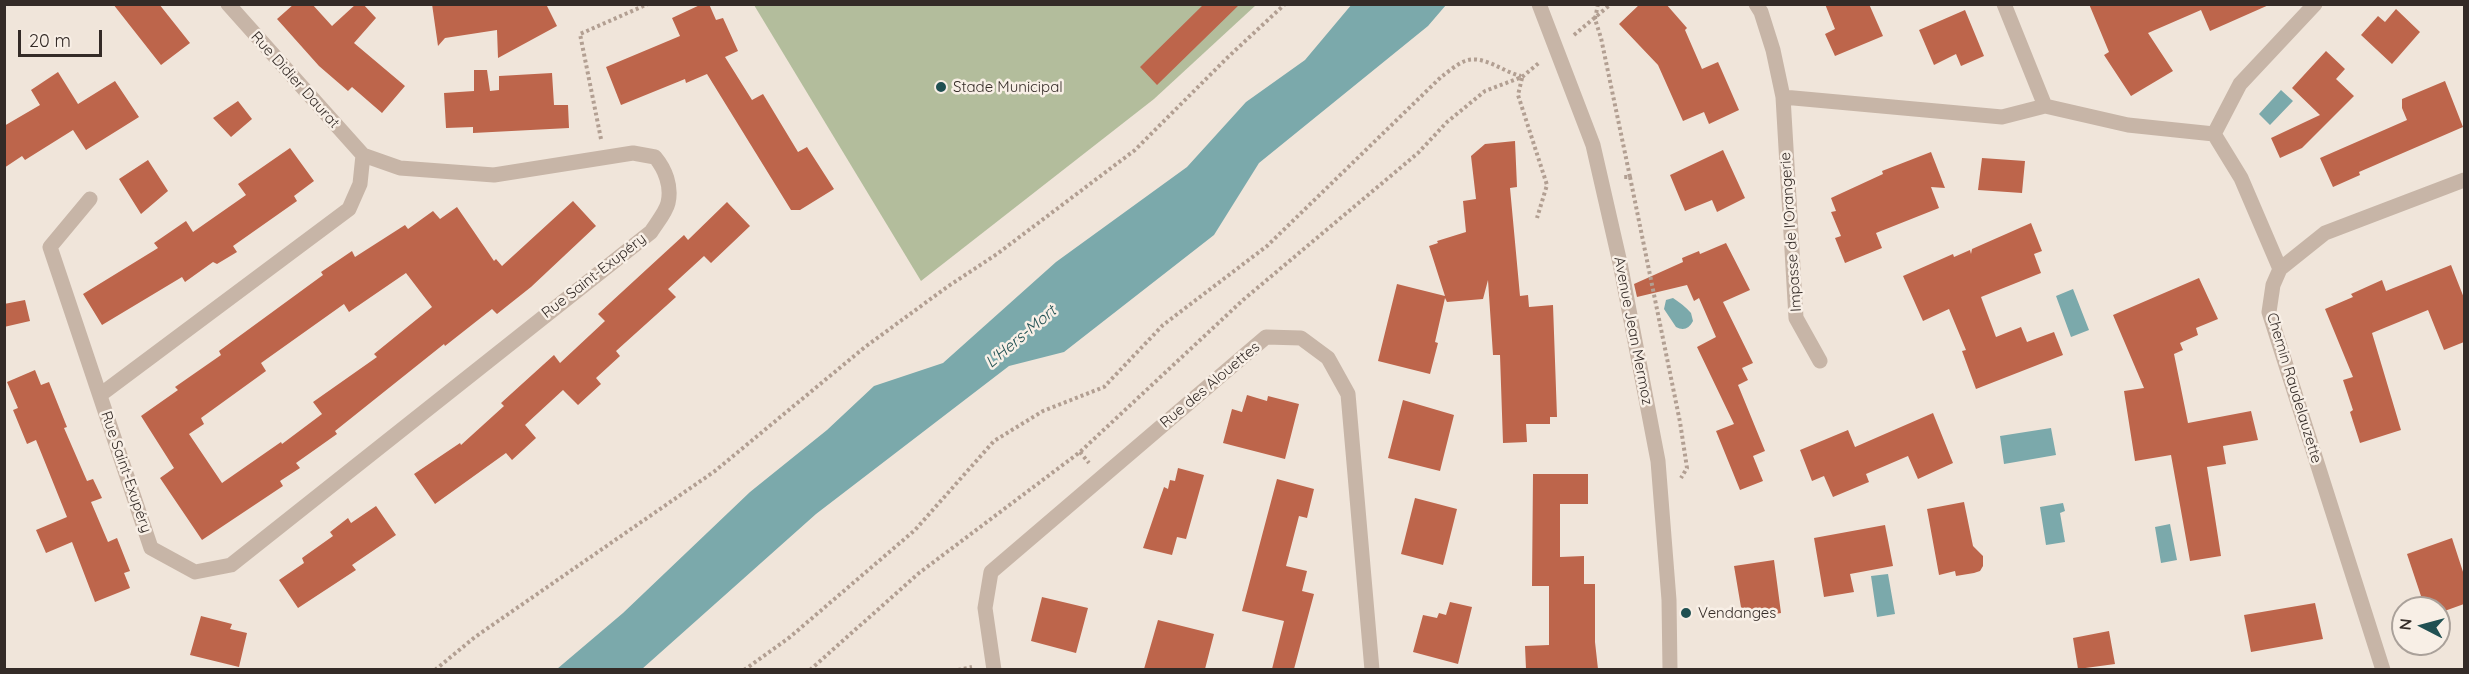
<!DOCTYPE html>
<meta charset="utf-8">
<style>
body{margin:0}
#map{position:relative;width:2469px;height:674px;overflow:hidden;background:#f0e5da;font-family:Quicksand,sans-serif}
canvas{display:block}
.frame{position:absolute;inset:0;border:6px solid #342b27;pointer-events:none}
.north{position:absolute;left:2391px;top:596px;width:60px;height:60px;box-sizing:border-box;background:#f8efe6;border:2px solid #aaa19a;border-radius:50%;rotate:276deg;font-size:16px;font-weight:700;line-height:24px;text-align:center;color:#342b27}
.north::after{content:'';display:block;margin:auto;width:21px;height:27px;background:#205052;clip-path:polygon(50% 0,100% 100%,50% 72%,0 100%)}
.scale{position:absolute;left:18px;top:30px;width:84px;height:27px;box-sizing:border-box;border:3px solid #342b27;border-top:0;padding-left:8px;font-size:18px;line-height:21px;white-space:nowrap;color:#342b27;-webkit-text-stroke:4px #f8efe6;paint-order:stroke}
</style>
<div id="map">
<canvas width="2469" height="674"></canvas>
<div class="frame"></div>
<div class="north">N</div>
<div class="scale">20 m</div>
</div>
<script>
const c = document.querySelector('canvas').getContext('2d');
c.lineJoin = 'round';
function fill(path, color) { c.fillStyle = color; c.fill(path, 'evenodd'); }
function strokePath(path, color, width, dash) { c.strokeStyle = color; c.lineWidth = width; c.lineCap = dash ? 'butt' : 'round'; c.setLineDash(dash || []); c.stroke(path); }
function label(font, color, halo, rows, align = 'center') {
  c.font = font + ' Quicksand,sans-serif'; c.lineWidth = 5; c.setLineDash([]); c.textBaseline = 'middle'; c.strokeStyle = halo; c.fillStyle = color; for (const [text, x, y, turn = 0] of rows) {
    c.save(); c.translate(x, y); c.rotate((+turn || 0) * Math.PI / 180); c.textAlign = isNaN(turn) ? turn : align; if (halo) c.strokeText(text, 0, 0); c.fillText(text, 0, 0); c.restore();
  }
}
fill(new Path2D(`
 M754 5H1256L1154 99 921 281Z`), '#b3bd9c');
fill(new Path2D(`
 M1352 4 1446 5 1428 26 1259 163 1214 235 1064 352 1009 366 816 514 642 669H557L623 613 750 492 827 430 874 386 943 363 1056 262 1187 167 1246 102 1305 60Z
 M2281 90 2293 101 2270 125 2259 114Z
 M2073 289 2089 330 2071 337 2056 296Z
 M1673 298C1679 302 1686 307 1691 313L1693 321C1689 329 1683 331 1676 327L1664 309 1666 300Z
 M2051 428 2056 455 2004 464 2000 436Z
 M2063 503 2065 511 2060 513 2065 542 2046 545 2040 507Z
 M2170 524 2177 560 2161 563 2155 527Z
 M1888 574 1895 614 1877 617 1871 576Z`), '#7ba9ab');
fill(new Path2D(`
 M113 4H159L190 43 161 65Z
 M294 4H312L332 26 356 4H363L376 18 354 43 405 86 382 113 352 87 348 91 319 66 277 19Z
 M432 4H546L557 26 498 58 497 30 445 38 438 46Z
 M702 4H709L716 20 723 18 738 51 725 57 752 100 763 94 798 152 807 147 834 189 800 210H791L707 74 686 83 685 79 621 105 606 67 680 36 672 18Z
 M1204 4H1240L1157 85 1140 67Z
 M1640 4H1666L1687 28 1685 30 1702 69 1718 62 1739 110 1709 124 1704 112 1683 121 1658 65 1619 24Z
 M1825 4H1869L1883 36 1835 56 1825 34 1835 29Z
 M2089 4H2271L2210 31 2201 10 2148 33 2173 71 2131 96 2104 55 2109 52Z
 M2396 9 2420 32 2392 64 2361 35 2378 16 2385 22Z
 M1965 10 1984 56 1961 66 1956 54 1934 65 1919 30Z
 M2326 51 2345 69 2336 79 2354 96 2302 148 2280 158 2271 138 2320 115 2292 88Z
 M474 70H487L490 91 499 90V76L552 73 554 105H568L569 128 473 133V127L446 128 444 93 474 91Z
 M58 72 78 104 115 81 139 117 86 150 73 130 25 160 22 156 4 168V126L40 105 31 90Z
 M2445 81 2463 127 2359 172 2360 175 2333 187 2320 158 2407 120 2402 108V99Z
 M238 101 252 119 231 137 213 118Z
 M1515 141 1517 187 1510 188 1520 296 1528 295 1529 307 1553 305 1557 417H1550V424H1526L1527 442 1503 443 1500 355H1493L1488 280 1483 299 1447 302 1445 298 1435 342 1438 343 1430 374 1378 361 1397 284 1445 296 1429 246 1438 243 1437 241 1466 232 1463 201 1476 199 1471 156 1485 144Z
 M290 148 314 181 294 196 297 201 233 246 237 252 217 264 213 262 185 282 182 277 102 325 83 294 158 248 154 243 186 221 193 232 246 195 238 184Z
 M1723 150 1745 198 1717 212 1712 200 1685 211 1670 175Z
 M1931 152 1945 188 1931 187 1939 208 1876 233 1882 248 1845 263 1835 238 1841 236 1831 212 1836 211 1831 198 1883 174 1882 171Z
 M1982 158 2025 161 2022 193 1978 190Z
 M148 160 168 191 141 214 119 179Z
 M573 201 596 226 531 287 497 314 492 309 445 346 444 344 335 431 337 434 296 463 300 468 280 481 283 486 202 540 160 478 174 468 141 416 178 390 175 387 221 355 219 351 323 275 321 272 352 251 355 257 405 225 408 229 433 211 440 219 457 207 494 261 496 259 502 266ZM406 273 432 307 374 354 377 357 313 402 322 414 282 444 281 442 222 483 189 434 204 424 201 418 266 371 261 363 344 304 349 312Z
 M727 202 750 226 711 263 704 256 668 289 676 297 616 351 620 356 596 378 601 384 578 405 563 390 525 425 536 438 512 460 506 453 435 504 414 474 460 443 461 445 504 406 501 403 554 355 560 363 605 321 598 314 684 235 688 240Z
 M2031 223 2042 251 2034 254 2041 273 1981 297 1996 337 2021 327 2027 342 2054 332 2063 355 1976 389 1962 351 1966 350 1949 309 1923 321 1903 276 1953 254 1954 257 1970 250 1971 254 1972 249Z
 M1726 243 1750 290 1723 302 1753 363 1742 368 1748 380 1738 385 1765 451 1753 456 1763 481 1740 490 1716 431 1734 424 1697 347 1716 337 1699 298 1694 301 1687 285 1637 297 1634 284 1683 262 1682 258 1699 251 1700 254Z
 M2451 265 2464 298V342L2444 350 2428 310 2372 333 2401 430 2360 443 2350 412 2353 410 2343 380 2353 377 2325 309 2353 297 2351 294 2382 280 2386 291Z
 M2199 278 2218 319 2196 328 2198 335 2180 343 2183 350 2174 354 2188 423 2251 411 2258 440 2223 446 2226 464 2207 467 2221 556 2190 561 2171 455 2135 461 2124 391 2144 388 2113 315Z
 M25 300 30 321 4 327V304Z
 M35 370 41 385 49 382 67 427 64 428 87 481 93 479 102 498 91 502 108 542 117 538 130 571 124 573 130 588 95 602 72 542 46 553 36 530 67 517 36 440 27 444 13 410 18 408 7 382Z
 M1247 395 1267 401 1268 396 1299 404 1285 459 1223 443 1232 409 1242 412Z
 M1403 400 1454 415 1440 471 1388 458Z
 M1933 413 1953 463 1918 479 1908 456 1866 474 1869 482 1833 497 1824 476 1812 481 1800 450 1848 430 1855 447Z
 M1178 468 1204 475 1186 539 1177 537 1172 555 1143 548 1164 487 1168 489 1170 480 1175 481Z
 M1533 474H1588V504H1560V557L1584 556V584H1595V642L1598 669H1526L1525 646 1549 645V586H1532Z
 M1277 479 1314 489 1307 518 1299 516 1286 566 1307 571 1302 591 1314 594 1294 669H1272L1284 621 1242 611Z
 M1415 498 1457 509 1443 565 1401 554Z
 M1964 502 1973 546 1983 556V566L1980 571 1974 573 1956 576 1955 571 1939 575 1927 509Z
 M376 506 396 535 352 565 356 570 298 608 279 580 304 563 302 558 333 536 330 532 348 518 351 523Z
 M1885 525 1893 566 1850 574 1854 592 1824 597 1814 538Z
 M2452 538 2464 575V604L2439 613V608H2425L2407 554Z
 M1774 560 1781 613 1743 619 1734 566Z
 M1042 597 1088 608 1076 653 1031 641Z
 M1450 602 1472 607 1458 664 1413 652 1423 615 1437 618 1439 613 1446 615Z
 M2315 603 2323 639 2251 652 2244 615Z
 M201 616 232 624 230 629 247 633 239 667 190 655Z
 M1158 620 1214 634 1205 669H1144Z
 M2109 631 2115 664 2078 669 2073 638Z`), '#bd654b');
strokePath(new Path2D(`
 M1598 4 1595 19 1601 38 1630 177H1622
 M1574 35 1611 4
 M1522 78 1518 95 1547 185 1537 218
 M601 139 580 34 648 4
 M1630 177 1680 422 1687 468 1681 478
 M1080 452 1089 463
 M435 670 475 637 715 471 865 347 947 287 997 254 1135 150 1227 58 1285 4
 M744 670 790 637 915 530 994 441 1043 411 1104 387 1163 325 1267 246 1441 77C1448 72 1457 64 1465 61 1483 54 1503 72 1521 76
 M810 670 919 573 1080 452 1243 300 1418 153 1447 122 1485 91 1522 77 1540 62
 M958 670 972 667`), '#b29f92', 4, [3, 3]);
strokePath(new Path2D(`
 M1756 4 1761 12 1773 50 1783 97 1796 318 1820 361
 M2004 4 2045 106
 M1783 97 2002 117 2045 106 2128 125 2214 134 2240 84 2315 4
 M2214 134 2241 178 2280 269
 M90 199 50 247 151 548 195 572 231 565 651 232C656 224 666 212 668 203 672 186 665 169 655 157L633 153 494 175 400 168 363 155 228 4
 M100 395 349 209 360 184 363 155
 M994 670 985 608 991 572 1266 337 1301 338 1328 358 1348 394 1372 670
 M2383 670 2269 312 2273 285 2280 269 2325 233 2464 180`), '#c7b5a7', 15);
strokePath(new Path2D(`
 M1539 4 1593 145 1620 263 1658 461 1669 600 1670 670`), '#c7b5a7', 15);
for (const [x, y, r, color] of [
 [941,87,6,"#205052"],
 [1686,613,6,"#205052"]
]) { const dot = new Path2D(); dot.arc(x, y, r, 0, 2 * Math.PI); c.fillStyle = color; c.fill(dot); strokePath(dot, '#f8efe6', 2); }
label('15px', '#342b27', '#f8efe6', [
 ["Rue Didier Daurat",295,80,48],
 ["Impasse de l'Orangerie",1791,232,-94],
 ["Rue Saint-Exupéry",594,276,-38],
 ["Avenue Jean Mermoz",1633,331,79],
 ["Rue des Alouettes",1210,385,-40],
 ["Chemin Raudelauzette",2294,388,73],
 ["Rue Saint-Exupéry",126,472,71]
]);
label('15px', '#342b27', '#f8efe6', [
 ["Stade Municipal",953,87],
 ["Vendanges",1698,613]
], 'left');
label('italic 16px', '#205052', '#f8efe6', [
 ["L'Hers-Mort",1021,337,-40]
]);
</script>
